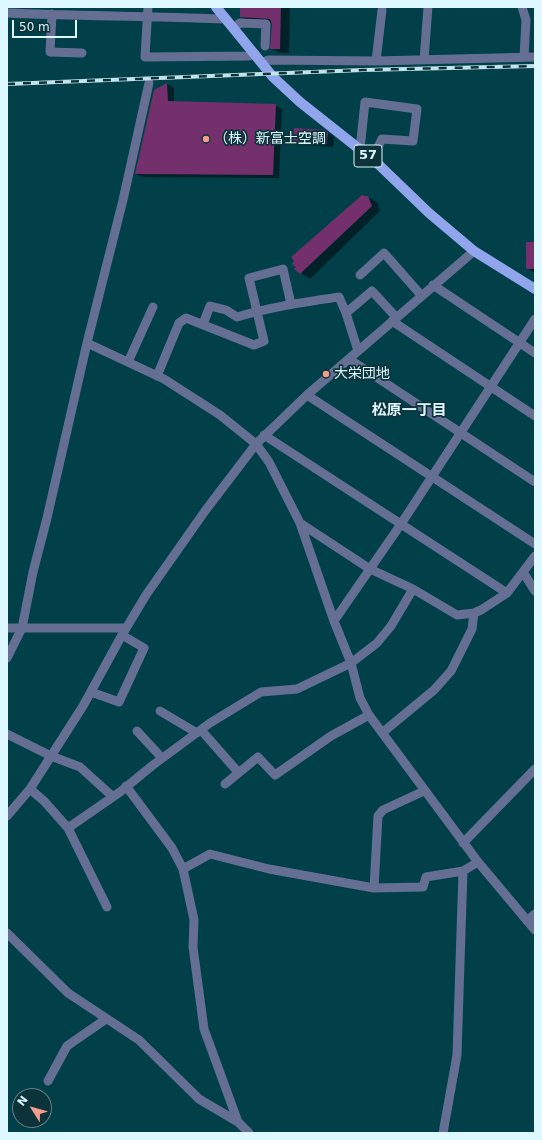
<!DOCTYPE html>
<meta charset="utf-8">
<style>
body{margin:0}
#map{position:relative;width:542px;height:1140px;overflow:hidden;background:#013f49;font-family:"DejaVu Sans",sans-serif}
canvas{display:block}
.frame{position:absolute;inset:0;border:8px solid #ddf8fe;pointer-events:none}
.north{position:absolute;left:12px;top:1088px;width:40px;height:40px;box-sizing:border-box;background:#0d333a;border:1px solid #608288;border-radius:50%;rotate:307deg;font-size:11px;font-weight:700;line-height:16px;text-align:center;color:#ddf8fe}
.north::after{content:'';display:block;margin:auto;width:14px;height:18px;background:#f49d8c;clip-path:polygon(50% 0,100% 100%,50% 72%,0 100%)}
.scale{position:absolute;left:12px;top:20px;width:65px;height:18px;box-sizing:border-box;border:2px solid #ddf8fe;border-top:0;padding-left:5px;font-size:12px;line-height:14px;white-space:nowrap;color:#ddf8fe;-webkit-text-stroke:3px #0d333a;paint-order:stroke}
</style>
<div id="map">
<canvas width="542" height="1140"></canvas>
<div class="frame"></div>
<div class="north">N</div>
<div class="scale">50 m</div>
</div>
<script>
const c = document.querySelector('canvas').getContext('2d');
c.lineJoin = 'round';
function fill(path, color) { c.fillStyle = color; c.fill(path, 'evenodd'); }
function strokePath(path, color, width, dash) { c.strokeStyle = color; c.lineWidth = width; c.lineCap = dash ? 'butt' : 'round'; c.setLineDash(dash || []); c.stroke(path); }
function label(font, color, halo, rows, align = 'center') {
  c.font = font + ' "DejaVu Sans","Noto Sans JP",sans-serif'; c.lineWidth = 3.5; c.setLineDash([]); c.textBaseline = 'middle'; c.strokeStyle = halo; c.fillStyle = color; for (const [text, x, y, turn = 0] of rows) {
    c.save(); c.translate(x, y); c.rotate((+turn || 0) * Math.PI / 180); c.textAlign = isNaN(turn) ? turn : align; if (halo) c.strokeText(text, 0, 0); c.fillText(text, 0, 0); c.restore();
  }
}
fill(new Path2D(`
 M241 7H290L289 53H280L271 48 273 23 250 22 241 16Z
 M167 84 174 88V102L275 105 282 109 279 178 142 177 136 174 154 91Z
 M325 131 334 137 333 147 301 145 295 142Z
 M368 197 377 202 380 211 310 279 295 269Z
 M535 243V272H533L527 268Z`), '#0007');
fill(new Path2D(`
 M240 7H281L280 49H270L272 24 270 19 240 17Z
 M167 83 168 101 276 104 273 175 135 174 154 90Z
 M294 128 325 130 328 132 327 144 293 142Z
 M362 195 365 196H368L372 206 300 274 294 269 296 267 292 264 294 261 291 257Z
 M526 242H535V269H526Z`), '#742f6d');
strokePath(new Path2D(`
 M148 7 145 57 249 56 255 54
 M522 7 526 20 524 57
 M7 13C78 16 150 16 221 19L224 17
 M52 14 50 52 82 53
 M233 28 240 23 266 24 265 46
 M424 60 428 7
 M376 61 382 10
 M262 63 268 60 376 61 535 57
 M360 149 365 102 417 109 413 141 382 139 372 159
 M360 275 384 253 421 295
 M433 285 535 353
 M346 313 372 291 396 317
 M392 321 535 416
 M203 324 210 306 226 310 237 317C270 307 305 302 339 297L346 313 358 351
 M87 343 164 379 220 415 256 444 269 462 300 523 334 621 351 663 360 698 369 715 478 862 535 930
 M349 359 535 482
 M128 362 153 307
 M157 376 179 323 186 318 254 345 264 341 249 278 283 269 291 304
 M307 395 535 544
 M264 435 507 593
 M300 523 370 569 413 589 457 615 474 613 481 610 507 593 535 556
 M523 572 535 591
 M334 621 401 524 535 319
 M7 628H126
 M7 658 22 628 33 572 47 518 87 343 123 200 149 83
 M91 692 119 702 144 648 122 635
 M160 711 197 733
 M201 730 238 772
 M137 731 162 758
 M382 733 434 690 451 671 472 629 474 613
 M7 734 51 756 80 767 112 796
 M225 784 258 757 275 775 331 736 369 715
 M126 786 172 848 183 869 194 920 193 947 204 1029 238 1122
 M30 789 44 801 68 828 107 907
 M7 816 30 789 83 706 122 635 146 595 205 511 256 444 307 395 474 251
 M68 828 120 792 153 765 210 723 261 692 297 689 351 663 377 643 391 626 413 589
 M463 843 535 769
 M183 869 210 854 269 869 374 888 423 887 426 877 463 871
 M374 888 378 816 383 810 424 791
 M527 921 535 914
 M7 933 68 993 139 1040 199 1099 238 1122 249 1133
 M48 1081 67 1046 106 1019
 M443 1133 457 1055 463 871 478 862`), '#656f93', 9);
strokePath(new Path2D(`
 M216 7 273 77 300 102 377 163 429 213 474 251 535 289`), '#91a5ed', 10);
const rail = new Path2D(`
 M7 84 363 70 535 66`);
strokePath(rail, '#c4e3e9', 4);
strokePath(rail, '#0d333a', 2.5, [8]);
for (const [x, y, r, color] of [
 [206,139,4,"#f49d8c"],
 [326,374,4,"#f49d8c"]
]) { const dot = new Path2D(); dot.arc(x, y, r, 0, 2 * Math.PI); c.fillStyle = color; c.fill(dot); strokePath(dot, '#0d333a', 1.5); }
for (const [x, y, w] of [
 [368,156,28]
]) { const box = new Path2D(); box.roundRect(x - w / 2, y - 11, w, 22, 3); c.fillStyle = '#0d333a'; c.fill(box); strokePath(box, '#ddf8fe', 1); }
label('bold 13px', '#ddf8fe', null, [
 ["57",368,156]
]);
label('14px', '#ddf8fe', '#0d333a', [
 ["（株）新富士空調",214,139],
 ["大栄団地",334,374]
], 'left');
label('bold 15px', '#ddf8fe', '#0d333a', [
 ["松原一丁目",409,411]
]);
</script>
